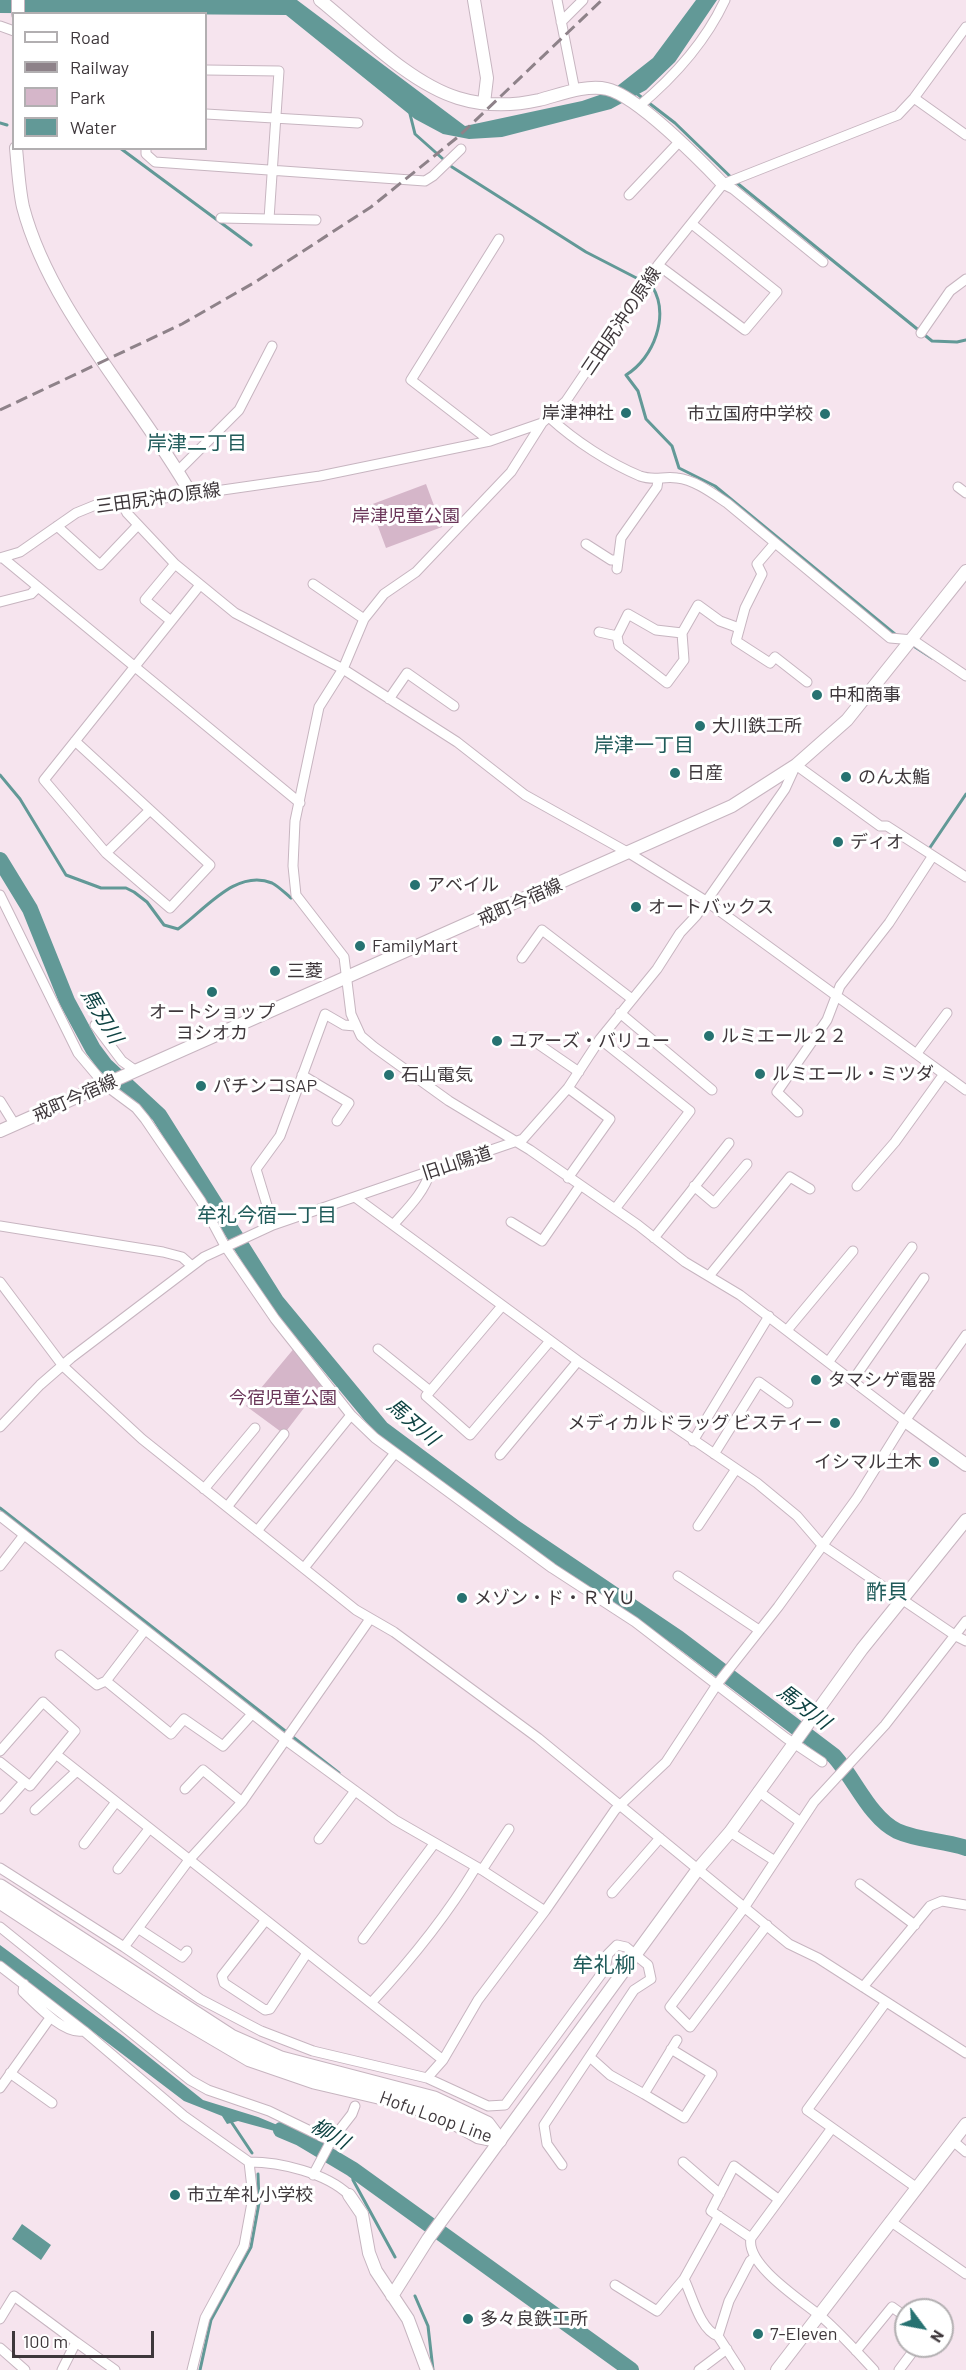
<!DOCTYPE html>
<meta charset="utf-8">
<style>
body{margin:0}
#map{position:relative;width:966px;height:2370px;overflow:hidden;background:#f6e4ee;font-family:Barlow,sans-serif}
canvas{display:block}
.legend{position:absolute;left:12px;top:12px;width:195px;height:138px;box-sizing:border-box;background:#fff;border:2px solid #b2afb1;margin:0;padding:8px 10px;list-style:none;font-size:18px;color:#3e373b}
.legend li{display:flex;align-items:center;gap:12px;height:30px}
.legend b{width:30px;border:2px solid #b2afb1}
.north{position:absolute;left:894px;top:2298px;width:60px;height:60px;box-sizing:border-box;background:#fff;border:2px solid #b2afb1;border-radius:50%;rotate:122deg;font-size:16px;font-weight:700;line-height:24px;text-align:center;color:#3e373b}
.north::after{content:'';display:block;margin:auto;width:21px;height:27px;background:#277271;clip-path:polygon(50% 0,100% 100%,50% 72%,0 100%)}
.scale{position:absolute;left:12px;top:2331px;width:142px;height:27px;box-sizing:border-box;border:3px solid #3e373b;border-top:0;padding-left:8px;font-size:18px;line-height:21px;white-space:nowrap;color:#3e373b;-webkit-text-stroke:4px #fff;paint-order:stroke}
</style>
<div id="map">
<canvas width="966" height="2370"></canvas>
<ul class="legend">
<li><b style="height:8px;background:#fff"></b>Road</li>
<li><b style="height:8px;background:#8e8289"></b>Railway</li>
<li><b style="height:16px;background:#d5b6c9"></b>Park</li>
<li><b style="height:16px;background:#629997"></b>Water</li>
</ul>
<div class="north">N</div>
<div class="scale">100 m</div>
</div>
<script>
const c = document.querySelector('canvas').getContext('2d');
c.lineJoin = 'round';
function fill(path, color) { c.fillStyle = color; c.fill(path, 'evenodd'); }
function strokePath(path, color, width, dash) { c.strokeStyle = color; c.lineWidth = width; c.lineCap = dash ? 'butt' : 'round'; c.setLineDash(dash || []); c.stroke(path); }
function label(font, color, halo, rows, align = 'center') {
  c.font = font + ' Barlow,"Noto Sans JP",sans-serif'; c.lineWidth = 6; c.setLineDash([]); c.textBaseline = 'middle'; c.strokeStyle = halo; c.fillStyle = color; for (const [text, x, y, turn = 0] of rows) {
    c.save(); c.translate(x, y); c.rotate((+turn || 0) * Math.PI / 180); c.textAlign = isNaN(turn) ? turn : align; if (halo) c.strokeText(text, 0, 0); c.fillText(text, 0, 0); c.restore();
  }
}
fill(new Path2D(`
 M426 484 442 527 386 548 370 505Z
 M296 1346 324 1382 284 1434 246 1406Z`), '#d5b6c9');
fill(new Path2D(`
 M0 0H297L465 126 582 101 611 91 653 58 696 0H717L675 62 646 90 611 109 502 137 469 139 443 134 415 119 286 15 0 13Z
 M0 1945 123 2036 203 2100 258 2117 287 2129 300 2138 238 2121 227 2124 222 2116 184 2101 0 1961Z
 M22 2224 51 2245 41 2260 12 2239Z`), '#629997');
strokePath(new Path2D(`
 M636 93 675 123 737 183 932 341 957 342 966 340
 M410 114 415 134 452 167 586 252 652 286C670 315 654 358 626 375L638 391 646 419 672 446 679 468 715 486 896 635
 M0 123 7 125
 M120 148 251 245
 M912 645 932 658
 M0 775 20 799 66 875 101 888H126L134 892 147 902 164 925 178 929C204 911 236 868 272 883 278 886 285 893 291 898
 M929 849 966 794
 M0 1508 339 1773
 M230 2120 252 2153
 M352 2169 353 2180 395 2257
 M415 2296 428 2326 433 2370
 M200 2370 211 2320 251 2247 259 2203 258 2174`), '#629997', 3);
strokePath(new Path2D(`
 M0 860 30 909 67 1001 93 1049 105 1065 159 1115 276 1301 382 1429 515 1528 678 1638 834 1756C855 1779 870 1818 897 1831 919 1841 944 1840 966 1848
 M281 2130 300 2138 352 2169 631 2370`), '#629997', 16);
const minor = new Path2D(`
 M557 0 575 91
 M561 22 583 0
 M0 26 14 31
 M206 70 279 71 269 219
 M914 98 966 135
 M638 107C674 77 705 43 725 0
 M206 114 358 123
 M146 148V154L155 162 425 181 433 176 461 149
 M723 184 733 189 823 262
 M629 195 679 142
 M221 218 316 220
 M658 265 745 330 777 292 692 224
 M921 333 950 291 966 279
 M550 418C575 441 609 463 640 476 653 481 664 476 677 478 695 480 712 493 727 503L890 638 913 640 966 676
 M542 423 511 472 416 572 384 594 364 619 343 669 319 707 295 821 293 866 296 895 344 957 351 1014 361 1036 374 1047 449 1101 530 1150 638 1225 685 1262 740 1295 905 1421
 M490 441 411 380 499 239
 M178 471 239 410 272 346
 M958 487 966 493
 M122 503 127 513 175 564 235 613 343 669 457 742 525 795 629 853 706 901 966 1090
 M57 526 100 565 138 525
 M775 543 757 564 762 574 745 608 736 641 770 663 775 657 807 682
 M586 544 611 560H618
 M0 558 20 552 76 513 98 504 174 497 320 476 490 441 542 423 566 401 658 265 723 184 898 115 914 98 966 27
 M3 558 300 803
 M617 569 621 538 657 487 658 480
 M313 584 364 619
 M0 602 31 594 37 588
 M171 621 145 600 175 564
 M599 632 617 636
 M682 633 656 630 628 614 617 636 619 646 667 683 684 660 682 633 698 605 720 621 739 628
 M389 699 407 673 454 706
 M75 741 210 865 170 908 106 853 44 780 200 585
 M106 853 150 810
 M0 895 78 1053 105 1085 136 1108 145 1119 201 1201 225 1246 275 1319 351 1415 375 1438 552 1568 635 1622 786 1738 822 1762
 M522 958 542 930 632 999
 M620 1013 712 1090
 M95 1025 122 1061 136 1071
 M528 1037 579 1072
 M600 1039 690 1111 615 1209
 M917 1053 947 1013
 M302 1075 349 1103 337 1121
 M0 1101 15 1125
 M798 1112 777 1092 827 1020 840 986 889 923 932 857
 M568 1178 610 1119 568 1088
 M694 1186 714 1203 747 1164
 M857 1186 895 1142 944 1074
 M355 1197 578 1361 757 1483 797 1516 822 1545 956 1636 966 1641
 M511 1222 542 1241 580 1186
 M273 1225 256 1169 280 1136 325 1014 344 1025 355 1026
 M393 1225C407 1209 424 1193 430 1172
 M0 1226 163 1252 182 1257 192 1266
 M654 1238 729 1143
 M709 1276 790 1177 810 1189
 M0 1282 63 1366 142 1439 356 1610 394 1632 538 1738 789 1944 818 1958 966 2053
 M502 1306 426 1396 470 1435 550 1341
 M788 1329 853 1251
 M378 1349 430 1391
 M829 1361 912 1247
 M853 1380 924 1278
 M0 1427 40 1385 71 1358 204 1257 273 1225 523 1139 568 1088 600 1039 657 969 680 933 696 916 785 789 796 765 880 826H887L966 877
 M693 1441 769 1316
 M714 1454 759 1382 788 1403
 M500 1455 578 1361
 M204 1489 255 1428
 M227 1507 284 1434
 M0 1516 287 1741 395 1820 482 1870 545 1911
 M698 1526 736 1469
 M257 1531 351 1415
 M0 1566 24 1535
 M304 1568 395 1453
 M678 1576 759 1630
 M60 1655 97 1685 106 1681 145 1630
 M106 1681 171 1734 184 1719 223 1746 252 1714
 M0 1751 43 1702 75 1731 30 1786 0 1762
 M57 1755 443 2060
 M185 1789 203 1770 242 1802
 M758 1791 799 1821
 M0 1809 24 1782
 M35 1810 77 1771
 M730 1832 775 1861
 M319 1839 355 1791
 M84 1844 116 1802
 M0 1868 124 1947 200 1999 261 2031 313 2051 427 2078 488 2106 505 2105 605 1969 608 1954 617 1945 626 1947 648 1965 651 1979 634 1990 544 2125 547 2144 562 2165
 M118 1869 149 1829
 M482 1870 509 1829
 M860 1884 915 1925
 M612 1893 660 1838
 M265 1921 222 1976 224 1983 265 2010 270 2009 307 1953
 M767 1925 690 2027 670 2007 744 1908 814 1802 885 1725 966 1621
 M0 1927 190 2080 208 2090 269 2111 331 2141
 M139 1929 182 1957 187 1951
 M363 1939 434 1844
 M124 1947 189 1860 242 1802 370 1619
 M0 1966 84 2031 184 2116 249 2162 253 2197 244 2246 205 2318 192 2370
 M24 1984 23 1992C36 2004 63 2034 82 2031
 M863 1987 930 1906 942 1901 966 1905
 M886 2002 807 2110 917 2188
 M371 2003C411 1960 446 1917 476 1867
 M591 2058 610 2075 644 2094 677 2040
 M10 2073 52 2103
 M427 2078 443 2060 478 2000 545 1911 615 1810 666 1762 718 1683 778 1607 857 1498 905 1421 966 1335
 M0 2088 50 2018
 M644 2094 684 2118 712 2074 671 2049
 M953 2141 966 2152
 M249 2162C281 2162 326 2173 349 2195
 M683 2162 720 2194
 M313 2175 331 2141 352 2114 355 2106
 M778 2199 734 2166 711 2211 751 2238C745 2266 806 2303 824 2319 842 2335 858 2353 874 2370
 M890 2221 966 2274
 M751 2238 832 2128
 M615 2285 657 2311 684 2279
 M0 2319 14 2296 76 2342
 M718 2336C700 2330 692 2295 684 2279L719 2216
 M0 2348 25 2370
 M856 2351 892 2307 906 2317
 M62 2370 76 2342 115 2370
 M699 2370 727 2349
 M740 2370 718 2336 729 2301 750 2261 755 2257
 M899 2370 917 2346`);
const tertiary = new Path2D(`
 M18 0V14
 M320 0C360 32 409 83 458 98 484 106 512 106 539 100 559 95 586 84 607 89 637 96 700 160 723 184
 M474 0 487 78 484 103
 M16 148C18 168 19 189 23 207 50 310 139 402 191 494
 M0 1131 732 806 796 765 847 720 966 571
 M905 1421 966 1465
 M349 2195 362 2214 369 2253 376 2271 408 2319 427 2370
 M392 2296 428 2239 698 1869 730 1832 862 1649 966 1520
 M777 2370 966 2124`);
const primary = new Path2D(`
 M0 1887 231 2037 281 2059 434 2099 487 2124 499 2140
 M0 1901 160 2006 250 2059 314 2081 404 2102 454 2122 479 2136 499 2140`);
strokePath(minor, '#c7b5c0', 11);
strokePath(tertiary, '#c7b5c0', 14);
strokePath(primary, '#c7b5c0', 17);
strokePath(minor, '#fff', 9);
strokePath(tertiary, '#fff', 12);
strokePath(primary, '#fff', 15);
strokePath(new Path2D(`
 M0 410 182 324 257 281 371 207 459 136 602 0`), '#8e8289', 3, [12, 6]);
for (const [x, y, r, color] of [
 [626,413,6,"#277271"],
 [825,414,6,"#277271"],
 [817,695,6,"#277271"],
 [700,726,6,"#277271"],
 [675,773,6,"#277271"],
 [846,777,6,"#277271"],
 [838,842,6,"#277271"],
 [415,885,6,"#277271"],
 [636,907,6,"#277271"],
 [360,946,6,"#277271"],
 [275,971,6,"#277271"],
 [212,992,6,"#277271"],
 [709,1036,6,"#277271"],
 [497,1041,6,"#277271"],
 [760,1074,6,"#277271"],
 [389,1075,6,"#277271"],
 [201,1086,6,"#277271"],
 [816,1380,6,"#277271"],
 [835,1423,6,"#277271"],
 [934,1462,6,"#277271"],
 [462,1598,6,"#277271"],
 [175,2195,6,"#277271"],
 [468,2319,6,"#277271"],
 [758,2334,6,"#277271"]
]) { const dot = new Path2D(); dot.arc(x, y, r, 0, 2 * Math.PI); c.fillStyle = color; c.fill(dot); strokePath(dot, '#fff', 2); }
label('18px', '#3e373b', '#fff', [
 ["三田尻沖の原線",621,321,-56],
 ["三田尻沖の原線",158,498,-8],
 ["戒町今宿線",520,902,-24],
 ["戒町今宿線",75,1098,-24],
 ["旧山陽道",457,1163,-18],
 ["Hofu Loop Line",436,2117,20]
]);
label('18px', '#3e373b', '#fff', [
 ["岸津神社",614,413,"right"],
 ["市立国府中学校",813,414,"right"],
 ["中和商事",829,695],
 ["大川鉄工所",712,726],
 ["日産",687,773],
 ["のん太鮨",858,777],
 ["ディオ",850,842],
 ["アベイル",427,885],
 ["オートバックス",648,907],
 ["FamilyMart",372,946],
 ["三菱",287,971],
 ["オートショップ",212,1012,"center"],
 ["ヨシオカ",212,1033,"center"],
 ["ルミエール２２",721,1036],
 ["ユアーズ・バリュー",509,1041],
 ["ルミエール・ミツダ",772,1074],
 ["石山電気",401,1075],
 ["パチンコSAP",213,1086],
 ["タマシゲ電器",828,1380],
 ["メディカルドラッグ ビスティー",823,1423,"right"],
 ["イシマル土木",922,1462,"right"],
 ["メゾン・ド・ＲＹＵ",474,1598],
 ["市立牟礼小学校",187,2195],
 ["多々良鉄工所",480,2319],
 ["7-Eleven",770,2334]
], 'left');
label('18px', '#6a3659', '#fff', [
 ["岸津児童公園",406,516],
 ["今宿児童公園",283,1398]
]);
label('20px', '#205b5a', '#fff', [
 ["岸津二丁目",197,443],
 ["岸津一丁目",644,745],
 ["牟礼今宿一丁目",267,1215]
]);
label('italic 20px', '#0e4242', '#fff', [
 ["馬刃川",102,1016,59],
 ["馬刃川",413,1422,40],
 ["馬刃川",804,1707,37],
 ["柳川",330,2134,30]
]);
label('21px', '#205b5a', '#fff', [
 ["酢貝",887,1592],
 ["牟礼柳",604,1965]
]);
</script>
